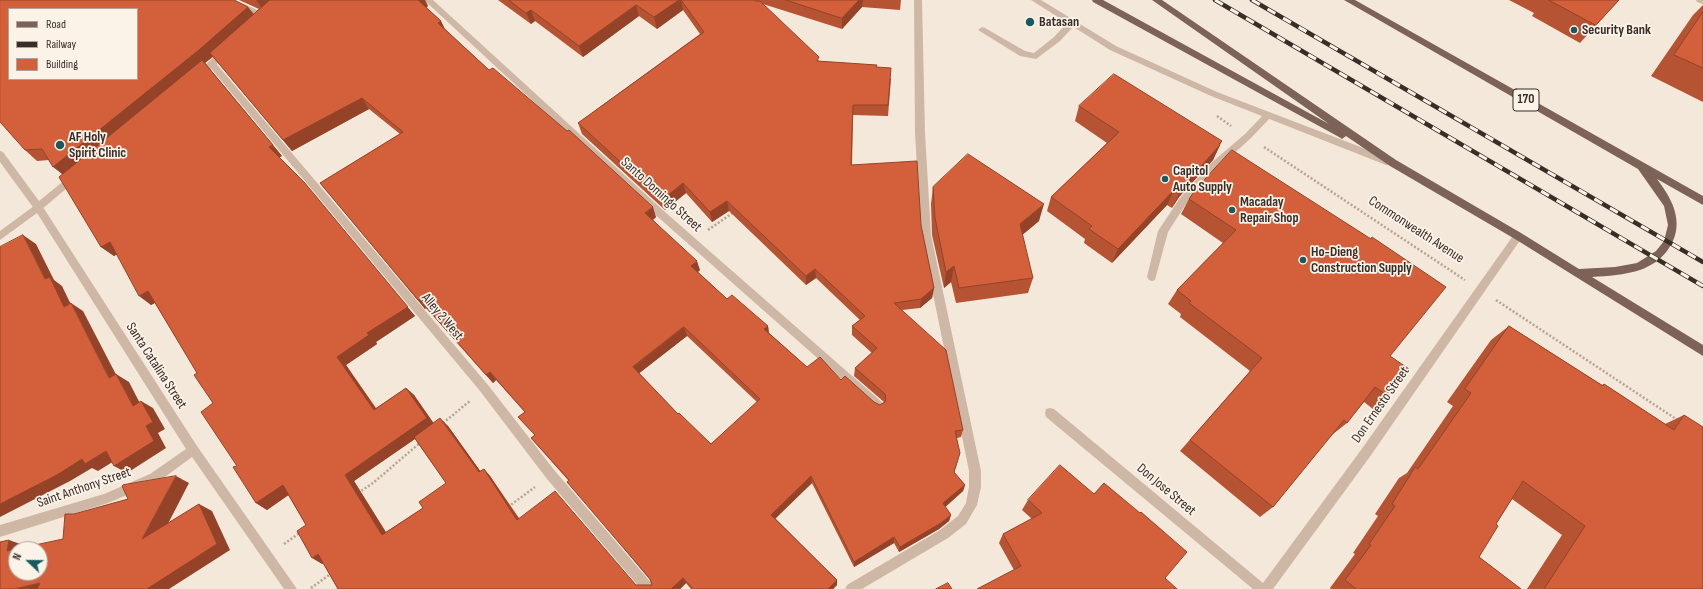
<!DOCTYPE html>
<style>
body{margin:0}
#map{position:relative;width:1703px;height:589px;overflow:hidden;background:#f4e8db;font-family:"Sofia Sans Condensed",sans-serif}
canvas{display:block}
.legend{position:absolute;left:8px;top:8px;width:130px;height:72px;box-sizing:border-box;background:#fbf2e8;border:1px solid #ada39b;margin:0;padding:5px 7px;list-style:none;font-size:12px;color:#392d27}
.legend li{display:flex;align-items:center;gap:8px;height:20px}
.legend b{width:20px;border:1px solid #ada39b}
.north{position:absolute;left:8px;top:541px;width:40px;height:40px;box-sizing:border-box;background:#fbf2e8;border:1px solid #ada39b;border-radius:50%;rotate:292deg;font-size:11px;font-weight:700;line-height:16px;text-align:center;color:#392d27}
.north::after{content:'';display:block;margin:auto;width:14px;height:18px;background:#185b5f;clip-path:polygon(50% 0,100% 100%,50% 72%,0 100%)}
</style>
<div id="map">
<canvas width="1703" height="589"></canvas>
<ul class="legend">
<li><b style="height:5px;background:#7d6357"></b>Road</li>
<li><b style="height:5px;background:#392d27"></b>Railway</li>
<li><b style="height:11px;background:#d3603b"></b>Building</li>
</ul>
<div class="north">N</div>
</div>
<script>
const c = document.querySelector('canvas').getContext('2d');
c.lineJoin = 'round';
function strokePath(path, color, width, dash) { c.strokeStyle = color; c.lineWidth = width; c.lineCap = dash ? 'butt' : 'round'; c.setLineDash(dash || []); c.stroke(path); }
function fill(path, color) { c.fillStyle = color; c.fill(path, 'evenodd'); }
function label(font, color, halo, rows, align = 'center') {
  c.font = font + ' "Sofia Sans Condensed",sans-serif'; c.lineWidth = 3.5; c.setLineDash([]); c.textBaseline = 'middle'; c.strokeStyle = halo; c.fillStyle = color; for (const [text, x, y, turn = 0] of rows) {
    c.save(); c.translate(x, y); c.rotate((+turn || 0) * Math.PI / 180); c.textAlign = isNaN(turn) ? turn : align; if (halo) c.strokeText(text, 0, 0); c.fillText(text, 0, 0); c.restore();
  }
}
strokePath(new Path2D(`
 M1217 116 1231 126
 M1264 147 1465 280
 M708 230 734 212
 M1496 300 1679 421
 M443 423 470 401
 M358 493 373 483 421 442
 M508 507 535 487
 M284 544 301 532
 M311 588 332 573`), '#baa28f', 2.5, [2, 2]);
fill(new Path2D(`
 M224 0H235L268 15 269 17 265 20 262 19 225 2Z
 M1072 20 1076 23 1075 25 1060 41 1036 59 1020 56 978 30 982 27 985 28 1025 51 1034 53 1054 37 1069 21Z
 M1268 112 1272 115 1271 117 1251 138 1217 169 1186 204 1168 232 1155 280 1152 281 1149 280 1147 277 1158 231 1180 198 1211 163 1245 134 1265 113Z`), '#ceb8a5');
fill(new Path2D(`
 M424 0H433L665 212 883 403 884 406 883 409 879 411 875 409 659 218Z
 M914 0H922L925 133 931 235 981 471V487L977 505 966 524 948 538 862 589H845L847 585 940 530 958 516 966 503 969 487V471L921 235 915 133Z
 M1696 0H1703V4L1697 2Z
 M212 61 215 62 488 385 555 471 653 585 655 589H641L547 479 480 391 209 66 208 64 209 62Z
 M38 203 41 204 197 446 297 589H284L192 457 158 482 108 503 0 537V525L104 494 150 474 186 449 37 213 0 240V231Z
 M1518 232 1521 233 1523 236 1521 239 1369 458 1273 589H1253L1046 417 1045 413 1046 409 1050 408 1054 409 1263 583 1361 450 1515 233Z`), '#ceb8a5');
fill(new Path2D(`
 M1031 0H1041L1116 46 1217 92 1392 159 1394 162 1392 165H1386L1211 96 1110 50Z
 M226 48 230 51 229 53 202 77H196L195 75 196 73 223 49Z
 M0 151 3 152 39 201 72 174H78L80 177 41 210H35L0 162Z`), '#ceb8a5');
fill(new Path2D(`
 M1092 0H1103L1329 124 1152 0H1162L1396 160 1521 233 1579 269 1615 267 1637 263 1656 251 1664 241 1668 225 1664 206 1638 169 1344 0H1355L1703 196V205L1657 179C1674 201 1686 226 1667 251 1660 260 1651 266 1640 270 1624 275 1608 276 1592 277L1703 345V356L1515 239 1390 166 1346 136 1342 139 1339 137 1093 2Z`), '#7d6357');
const rail = new Path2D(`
 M1215 0 1703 286
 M1252 0 1703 262`);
strokePath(rail, '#392d27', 4.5);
strokePath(rail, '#fbf2e8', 3, [9]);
fill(new Path2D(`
 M239 0H425L428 6 426 8 441 21 445 29 489 70 656 217 653 220 700 270 698 272 727 299 768 326 769 333 807 367 841 380 874 402 880 405 884 402 854 376 855 368 872 353 852 335V326L860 320 816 278 806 285 729 211 712 222 686 193 665 210 582 134 578 123 700 34 683 10 657 29 639 16 583 57 535 21 531 24 498 0H754L756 1 755 0H901L900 10 862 7 842 29 763 4 819 61 877 67 891 79 888 116 853 115 852 165 921 225 934 288 932 298 920 308 902 310 963 430 961 437 957 438 958 460 954 473 965 485 963 491 945 507 951 515 949 521 939 529 899 552 894 543 854 567 812 483 775 518 837 580V585L833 589H691L686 583 680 589H338L323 563 322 564 306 525 288 495 267 510 256 503 237 466 213 403 197 373 155 303 151 305 117 254 114 256 101 247 62 174 49 160 37 161 25 150 248 7 254 14 259 9ZM213 57 292 151 369 109 400 134 320 183 425 309 426 308 493 383 496 380 525 412 518 417 535 435 531 438 568 480 650 580 652 585H636L519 518 490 476 484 469 480 471 448 426 433 423 414 395 406 388 376 408 346 365 377 344 376 342 415 316 279 157 282 156 205 63ZM687 336 757 402 711 444 678 414 639 373ZM415 439 446 483 423 508 386 532 354 481Z
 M1509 0H1619L1580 43 1532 16 1534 13Z
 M1703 5V102L1651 76 1693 15Z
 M1079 106 1222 141 1220 145 1213 160 1179 197 1172 208 1167 205 1112 263 1084 243 1085 239 1047 211 1051 197 1107 143 1075 121Z
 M933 187 1039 221 1022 235 1033 278 1028 293 956 303 951 282 944 288 932 235 931 204Z
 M1196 189 1390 356 1388 396 1373 409 1364 402 1347 423 1333 434H1332L1273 507 1260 517 1180 451 1250 371 1180 317 1181 314 1168 304 1177 290 1223 243 1181 214 1189 199Z
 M1509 326 1602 385 1604 384 1665 424 1684 415 1702 430 1703 589H1527L1562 535 1512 499 1496 524 1479 557 1521 589H1331L1330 588 1355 554 1353 553 1378 516 1375 514 1399 478 1407 473 1453 406 1447 402 1491 340Z
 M1028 500 1165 578 1014 570 999 543 1003 534 1032 519 1022 510Z`), '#b55333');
fill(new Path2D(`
 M256 0H277L264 11Z
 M417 0H425L428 6 422 10Z
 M679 0H681L683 10 657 29 654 17Z
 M859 0H863L862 7 842 29V18Z
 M636 5 639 16 583 57 579 46Z
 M248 7 256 18 205 63 282 156 278 158 66 177 53 167Z
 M531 10 535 21 531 24 526 13Z
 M441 21 446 33 438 23Z
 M362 98 369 109 292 151 283 140Z
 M1222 141 1218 147 1220 145 1213 160 1179 197 1172 208 1179 194 1186 183Z
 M304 182 415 316 376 342 377 344 346 365 382 418 374 410 337 357 367 333Z
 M683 183 686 193 665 210 662 200Z
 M1174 190 1167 205 1112 263 1118 249Z
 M727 201 729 211 712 222 710 212Z
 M1044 204 1039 221 1015 241 1020 224Z
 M653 207 656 217 649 223 645 213Z
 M23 235 36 244 54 280 62 286 76 315 64 307 45 279Z
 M110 242 123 251 114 256 101 247Z
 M697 261 700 270 694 275 691 266Z
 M954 266 951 282 944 288 946 272Z
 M815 269 816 278 806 285V276Z
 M934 288 932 298 920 308 921 299Z
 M148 291 160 300 151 305 139 296Z
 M419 299 426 308 425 309 418 300Z
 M71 303 83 311 122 386 109 378Z
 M768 326 769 335 764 329Z
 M684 327 687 336 637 375 633 367Z
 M490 372 496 380 493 383 486 375Z
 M116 374 129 382 145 413 133 406Z
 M406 388 414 395 435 425 354 481 391 541 382 535 345 475Z
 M141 401 153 408 165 429 158 433 166 448 127 473 114 466 146 426Z
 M440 418 448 426 486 479 479 472Z
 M106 451 119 458 98 471 92 468 70 481 0 517V504L82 459Z
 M484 469 490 476 523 526 517 520Z
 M176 476 189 483 157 545 142 539Z
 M811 476 812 483 773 521 771 515Z
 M283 485 293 492 267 510 256 503Z
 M965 485 963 491 942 510 943 503Z
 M199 504 212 511 230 550 169 589H147Z
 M951 515 949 521 939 529 899 552 900 547Z
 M894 537V543L854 567V562Z
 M9 540 26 546V549L7 551Z
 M318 554 329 559 322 564 312 558Z
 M683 578 686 583 680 589H671Z
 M837 580V585L833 589H828Z
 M40 583 54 589H14Z`), '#944329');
const building = new Path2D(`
 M0 0H234L248 7 199 50 53 167 42 149 25 150 0 122ZM9 9H137V79H9Z
 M270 0H418L441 21 438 23 489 70 493 68 567 131 569 130 653 207 645 213 697 261 691 266 727 299 732 295 768 326 764 329 807 367 820 357 841 380 845 376 874 402 880 405 885 402 886 398 885 394 855 368 877 348 852 326 865 316 815 269 806 276 727 201 710 212 683 183 662 200 578 123 704 32 681 0H754L755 1H760L819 57 817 61 877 65 876 67 891 68 888 105H853L851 165 917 161 921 225 934 288 921 299 894 303 946 350 963 430 955 431 960 453 954 472 965 485 943 503 951 515 941 523 900 547 894 537 854 562 811 476 771 515 837 580 828 589H693L683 578 671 589H338L318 554 312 558 297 531 306 525 283 485 256 503 233 467 237 466 201 412 213 403 194 375 197 373 148 291 139 296 110 242 101 247 59 177 202 60 273 145 269 147 304 182 408 307 367 333 369 335 337 357 374 410 406 388 427 418 345 475 382 535 423 508 419 502 446 483 414 437 440 418 479 472 484 469 517 520 555 491 636 585H652L650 579 567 482 569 480 531 438 535 435 518 417 525 412 490 372 486 375 419 299 418 300 320 183 403 132 362 98 283 140 210 53ZM684 327 760 399 711 444 679 413 678 414 633 367Z
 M509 0H679L654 17 636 5 579 46 531 10 526 13Z
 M786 0H859L842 18Z
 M1549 0H1619L1596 25Z
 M1703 12V68L1674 55Z
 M1114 74 1222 141 1219 144 1220 145 1186 183 1179 194 1174 190 1118 249 1089 229 1092 226 1051 197 1119 132 1079 106Z
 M1232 150 1371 239 1372 237 1446 287 1390 356 1409 369 1388 396 1375 387 1347 423 1344 420 1273 507 1190 440 1262 358 1189 303 1191 301 1177 290 1236 230 1189 199 1196 189Z
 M968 154 1044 204 1020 224 1033 278 959 288 954 266 946 272 935 218 933 187Z
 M23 235 45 279 50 277 64 307 71 303 109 378 116 374 133 406 141 401 153 422 146 426 154 441 114 466 106 451 85 464 82 459 57 475 0 504V247Z
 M1509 326 1603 386 1604 384 1674 430 1684 415 1703 427 1702 430H1703V589H1544L1585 526 1523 481 1496 524 1498 526 1479 557 1521 589H1356L1345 580 1371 545 1369 544 1395 506 1392 504 1415 467 1418 469 1471 393 1465 389Z
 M1060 465 1094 494 1104 483 1140 513 1141 512 1187 552 1165 578 1177 589H977L1021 566 1003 534 1042 513 1028 500Z
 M176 476 142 539 199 504 217 544 147 589H37L40 583 14 589H0V542L9 540 7 551 63 539 65 514H74L128 499 122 486 123 485ZM16 549H40V573H16Z
 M948 583 952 589H936Z`);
fill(building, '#d3603b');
strokePath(building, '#944329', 1);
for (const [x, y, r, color] of [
 [1030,22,5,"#185b5f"],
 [1574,30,4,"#185b5f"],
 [60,145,5,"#185b5f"],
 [1165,179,4,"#185b5f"],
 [1232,210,4,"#185b5f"],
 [1303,260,4,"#185b5f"]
]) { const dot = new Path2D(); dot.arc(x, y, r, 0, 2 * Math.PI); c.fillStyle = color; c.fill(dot); strokePath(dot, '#fbf2e8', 1.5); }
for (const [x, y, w] of [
 [1526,100,26]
]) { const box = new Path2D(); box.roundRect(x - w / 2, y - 11, w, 22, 3); c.fillStyle = '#fbf2e8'; c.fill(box); strokePath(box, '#392d27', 1); }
label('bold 13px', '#392d27', null, [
 ["170",1526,100]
]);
label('bold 14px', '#392d27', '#fbf2e8', [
 ["Batasan",1039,22],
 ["Security Bank",1582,30],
 ["AF Holy",69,137],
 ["Spirit Clinic",69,153],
 ["Capitol",1173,171],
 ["Auto Supply",1173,187],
 ["Macaday",1240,202],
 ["Repair Shop",1240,218],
 ["Ho-Dieng",1311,252],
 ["Construction Supply",1311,268]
], 'left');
label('14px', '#392d27', '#fbf2e8', [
 ["Santo Domingo Street",661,195,42],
 ["Commonwealth Avenue",1416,230,33],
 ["Alley 2 West",442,317,50],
 ["Santa Catalina Street",156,366,57],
 ["Don Ernesto Street",1381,405,-55],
 ["Saint Anthony Street",84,488,-19],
 ["Don Jose Street",1166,490,40]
]);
</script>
